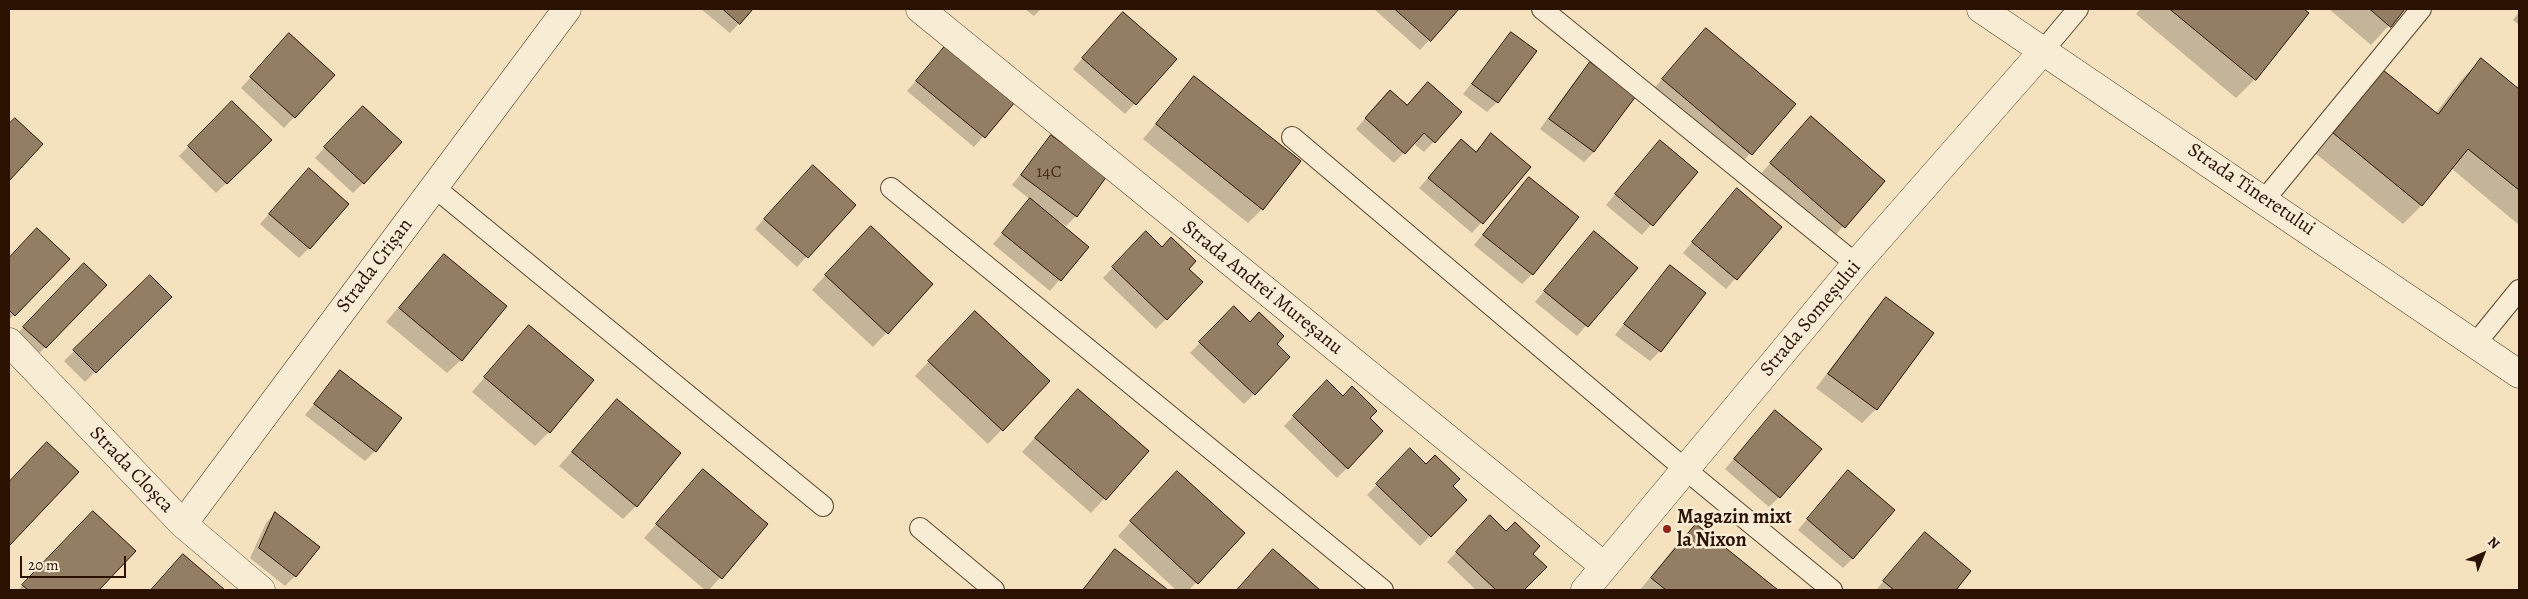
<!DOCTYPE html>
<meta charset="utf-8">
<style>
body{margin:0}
#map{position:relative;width:2528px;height:599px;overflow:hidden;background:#f5e1be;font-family:Alegreya,serif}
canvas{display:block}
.frame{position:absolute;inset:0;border:10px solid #2b1200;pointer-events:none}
.north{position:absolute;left:2458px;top:529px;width:50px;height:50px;-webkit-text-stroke:4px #f8ecd5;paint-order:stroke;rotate:44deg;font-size:14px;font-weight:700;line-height:20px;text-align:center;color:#2b1200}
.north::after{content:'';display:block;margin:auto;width:18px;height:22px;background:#2b1200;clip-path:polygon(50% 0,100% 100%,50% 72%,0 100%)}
.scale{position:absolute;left:20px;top:556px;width:106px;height:22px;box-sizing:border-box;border:2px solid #2b1200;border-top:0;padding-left:6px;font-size:15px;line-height:18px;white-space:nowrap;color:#2b1200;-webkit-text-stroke:4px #f8ecd5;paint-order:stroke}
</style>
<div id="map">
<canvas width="2528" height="599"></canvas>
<div class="frame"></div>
<div class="north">N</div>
<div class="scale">20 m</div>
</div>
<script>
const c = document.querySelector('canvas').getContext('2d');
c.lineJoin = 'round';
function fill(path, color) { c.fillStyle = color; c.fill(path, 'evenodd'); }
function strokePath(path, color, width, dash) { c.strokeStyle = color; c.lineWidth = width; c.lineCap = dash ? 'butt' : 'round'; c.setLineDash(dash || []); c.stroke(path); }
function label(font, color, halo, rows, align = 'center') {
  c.font = font + ' Alegreya,serif'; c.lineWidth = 5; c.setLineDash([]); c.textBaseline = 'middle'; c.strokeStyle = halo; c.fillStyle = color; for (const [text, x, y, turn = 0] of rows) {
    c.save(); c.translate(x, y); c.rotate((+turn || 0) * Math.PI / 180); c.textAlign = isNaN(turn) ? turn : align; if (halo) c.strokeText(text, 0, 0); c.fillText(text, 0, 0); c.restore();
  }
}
fill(new Path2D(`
 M701 9H752L730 33Z
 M1025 9H1041L1034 16Z
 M1374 9H1458L1420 50Z
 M2140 9H2302L2307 13 2255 79 2236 98 2136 14Z
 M2329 9H2404L2371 45Z
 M2519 12V25L2513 20Z
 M1113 24 1175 59 1125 114 1073 69Z
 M1706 30 1794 104 1737 168 1649 94Z
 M1511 33 1497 102 1487 112 1463 94Z
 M280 45 333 75 284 128 241 88Z
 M946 47 1013 102 974 147 907 91Z
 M2481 60 2519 91V225L2451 168 2421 206 2403 224 2315 153 2364 91 2435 114 2462 79Z
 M1590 64 1594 152 1584 162 1540 129 1580 74Z
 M1194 78 1262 209 1248 223 1143 139Z
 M1380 101 1407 106 1461 112 1424 152 1413 143 1394 163 1356 129Z
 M232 102 270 140 216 193 179 156Z
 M353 117 363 183 353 193 315 158Z
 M1811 118 1884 181 1830 241 1757 178Z
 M15 119 41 144 9 179V125Z
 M1491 135 1530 167 1472 233 1419 188 1461 141 1475 152Z
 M1051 136 1076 216 1066 226 1059 221 1058 223 1087 247 1050 291 993 244 1031 200 1012 185Z
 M1660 142 1696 172 1642 235 1606 205Z
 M803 177 854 205 797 267 755 229Z
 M1529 178 1532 274 1522 284 1474 245Z
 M299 180 309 248 299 258 260 224Z
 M1727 200 1780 227 1726 289 1683 253Z
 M27 240 68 259 9 320V259Z
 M857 241 932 284 873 347 812 290Z
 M1136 243 1162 248 1187 269 1166 319 1156 329 1103 278Z
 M1584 243 1636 268 1577 336 1535 302Z
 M444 255 461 360 447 373 386 322Z
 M1670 266 1660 351 1650 361 1615 335Z
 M74 275 45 347 36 357 14 337Z
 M150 276 170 297 85 382 64 361Z
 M1886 298 1933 333 1876 409 1862 423 1816 388 1873 312Z
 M1234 308 1275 344 1254 394 1244 404 1190 353Z
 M529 326 549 432 535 446 472 392Z
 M961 327 1048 381 988 444 915 376Z
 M340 372 375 451 365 461 305 415Z
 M1317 392 1368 418 1347 468 1337 478 1284 426Z
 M617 401 636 506 623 519 559 466Z
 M1065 404 1147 451 1091 513 1022 452Z
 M1775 411 1779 497 1769 507 1725 469Z
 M37 453 77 472 9 545V483Z
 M1400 460 1430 536 1420 546 1367 495Z
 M703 471 766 525 709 590H705L644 538Z
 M1838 482 1853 558 1843 568 1798 530Z
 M1163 486 1243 533 1189 590H1176L1118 536Z
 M275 513 295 576 285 586 250 558 266 523Z
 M1696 525 1776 590H1640L1677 544Z
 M79 526 134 551 97 590H18Z
 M1480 527 1531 554 1545 567 1523 590H1476L1447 562Z
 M1925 534 1970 572 1954 590H1876Z
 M1116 551 1166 590H1082Z
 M1273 551 1318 590H1237Z
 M183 555 223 590H152Z`), '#0003');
const building = new Path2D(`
 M723 9H753L740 24Z
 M1395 9H1459L1431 41Z
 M2170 9H2304L2309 13 2256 80Z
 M2370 9H2405L2391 27Z
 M1123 12 1177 59 1136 105 1082 58Z
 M1706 28 1796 104 1752 155 1662 79Z
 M1511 32 1537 51 1498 103 1472 84Z
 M289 33 335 75 295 118 250 77Z
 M946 45 1015 102 985 138 916 81Z
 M2481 58 2519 89V190L2468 149 2422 206 2333 133 2383 70 2438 114Z
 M1590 62 1636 96 1594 152 1549 119Z
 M1194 76 1301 161 1263 210 1156 124Z
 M1428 82 1462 112 1435 143 1424 133 1405 154 1365 118 1390 90 1407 105Z
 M232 101 272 140 227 184 188 146Z
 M363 106 402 142 364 184 324 147Z
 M1811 116 1885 181 1845 228 1770 163Z
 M15 118 43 144 9 181V124Z
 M1491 133 1531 167 1483 224 1428 178 1461 139 1476 152Z
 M1051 135 1107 176 1077 217 1021 175Z
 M1660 140 1698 172 1653 226 1615 194Z
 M813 165 856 205 808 258 764 219Z
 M309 168 349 204 310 249 269 214Z
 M1529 177 1579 217 1533 275 1483 235Z
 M1737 188 1782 227 1737 280 1692 242Z
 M1030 198 1089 247 1061 281 1002 233Z
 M871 226 933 284 888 334 825 275Z
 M37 228 70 259 15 316 9 310V258Z
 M1146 231 1162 247 1171 237 1196 261 1189 269 1203 282 1167 320 1112 267Z
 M1594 231 1638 268 1588 327 1544 291Z
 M444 254 507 306 462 361 399 308Z
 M84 263 107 285 46 348 23 327Z
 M1670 265 1706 293 1661 352 1624 324Z
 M150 275 172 297 96 373 73 350Z
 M1886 297 1934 333 1877 410 1828 374Z
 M1234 306 1250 322 1259 312 1284 336 1277 344 1290 357 1255 395 1199 342Z
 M975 311 1050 381 1003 431 928 361Z
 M529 325 594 380 550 433 484 377Z
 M340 370 402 418 376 452 314 404Z
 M1327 380 1343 396 1352 386 1377 411 1370 418 1383 431 1348 469 1293 416Z
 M1078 389 1149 451 1106 500 1035 438Z
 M617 399 681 453 637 507 572 452Z
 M1775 410 1822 449 1780 498 1734 459Z
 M47 442 79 472 9 546V482Z
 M1410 448 1426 464 1435 455 1460 479 1453 486 1467 500 1431 537 1376 484Z
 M703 469 768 524 722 579 656 524Z
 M1848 470 1895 510 1853 559 1807 519Z
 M1177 471 1245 533 1198 584 1130 521Z
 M93 511 136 551 99 590H28L22 585Z
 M275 512 320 547 296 577 259 548Z
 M1490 515 1506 531 1515 522 1540 546 1533 554 1547 567 1524 590H1496L1456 552Z
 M1696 524 1778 590H1666L1651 578Z
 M1925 532 1971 571 1956 590H1894L1883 581Z
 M1115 549 1168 590H1083Z
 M1273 549 1320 590H1237Z
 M183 554 225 590H151Z`);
fill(building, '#947e63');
strokePath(building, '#2b1200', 1);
const service = new Path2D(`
 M1542 9 1856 264
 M2042 52 2078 9
 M1292 137 1686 470 1832 590
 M434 187 823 506
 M891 188 1383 590
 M2265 199 2421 9
 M2476 343 2519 290
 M920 528 994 590`);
const minor = new Path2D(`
 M920 9 1604 566
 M1981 9 2519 374
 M9 342 183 524 261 590
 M183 524 567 9
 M1585 590 1856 264 2042 52`);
strokePath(service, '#5e4630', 22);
strokePath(minor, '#5e4630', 29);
strokePath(service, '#f8ecd5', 20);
strokePath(minor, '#f8ecd5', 28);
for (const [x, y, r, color] of [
 [1667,529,5,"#8f2418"]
]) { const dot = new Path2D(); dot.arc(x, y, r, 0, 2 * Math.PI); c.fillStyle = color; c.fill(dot); strokePath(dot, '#f8ecd5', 2); }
label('18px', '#452d19', null, [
 ["14C",1049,173]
]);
label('20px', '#2b1200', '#f8ecd5', [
 ["Strada Tineretului",2251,190,34],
 ["Strada Crișan",375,266,-53],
 ["Strada Andrei Mureșanu",1262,288,39],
 ["Strada Someșului",1811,319,-50],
 ["Strada Cloșca",131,470,46]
]);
label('bold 20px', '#2b1200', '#f8ecd5', [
 ["Magazin mixt",1677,518],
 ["la Nixon",1677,541]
], 'left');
</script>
